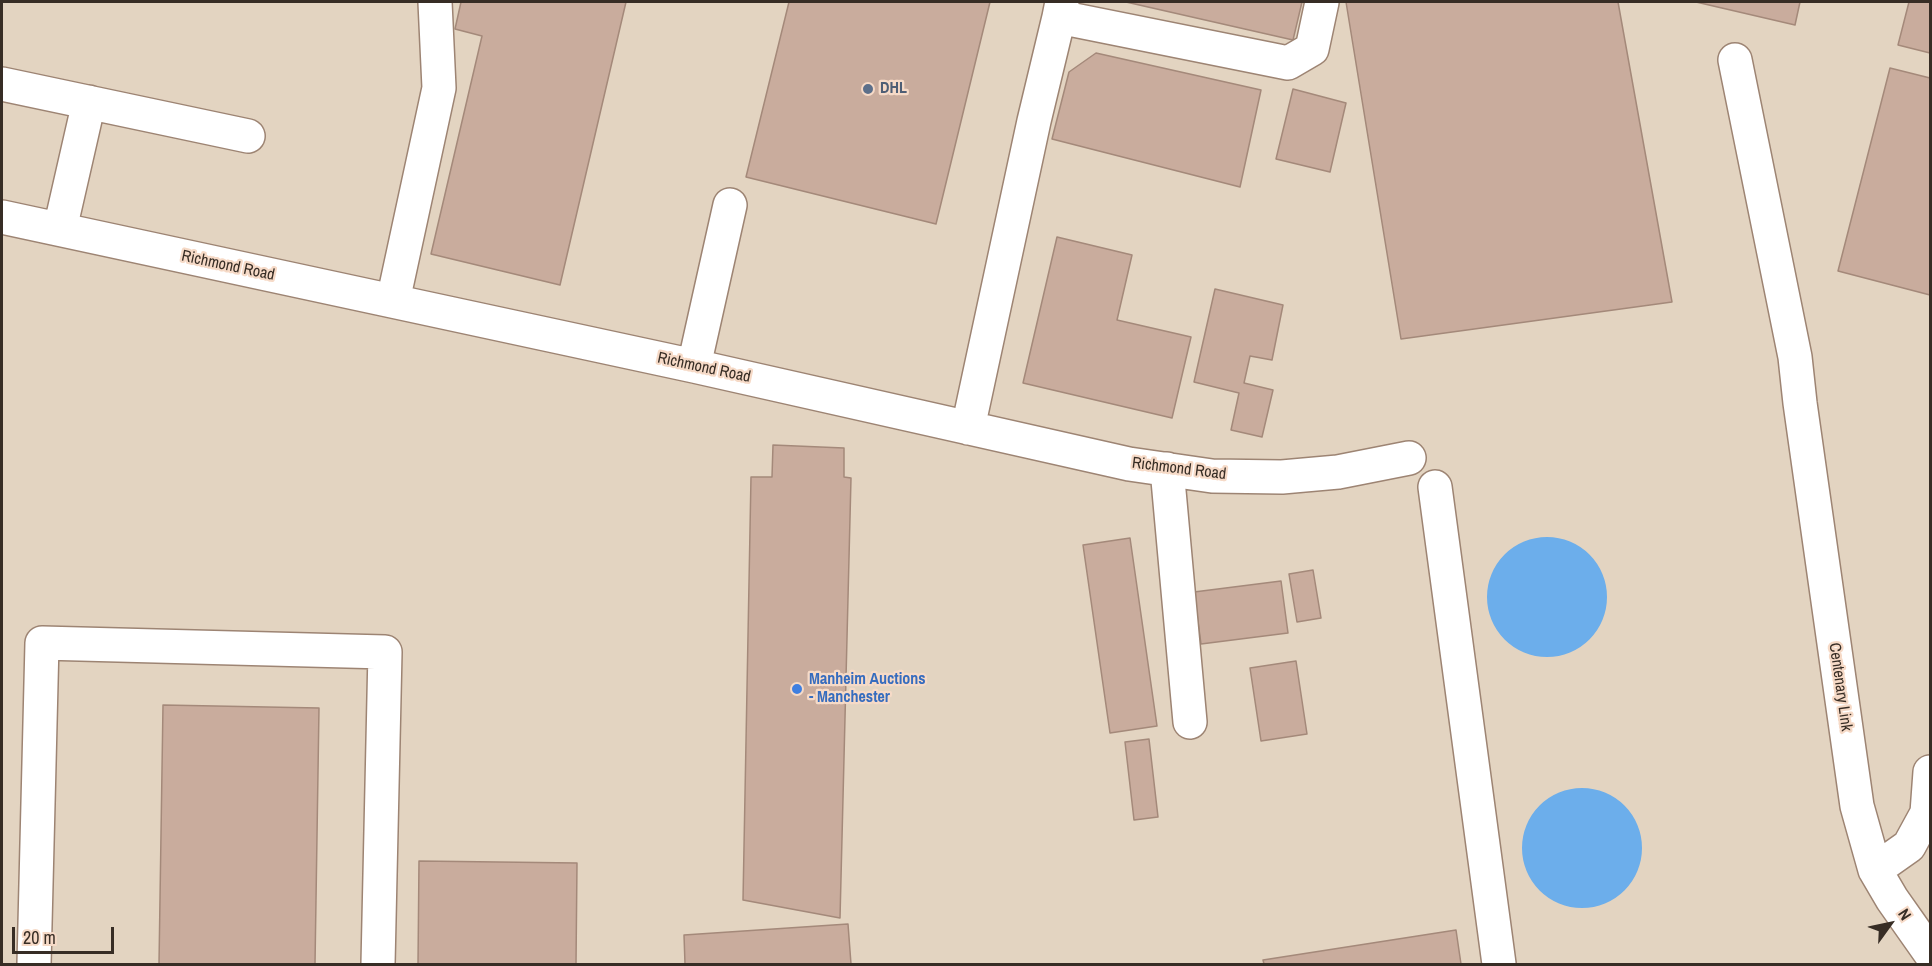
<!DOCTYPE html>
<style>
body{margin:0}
#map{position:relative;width:1932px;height:966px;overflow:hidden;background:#f6dac7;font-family:"Archivo Narrow",sans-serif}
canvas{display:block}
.frame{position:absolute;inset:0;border:3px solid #372d25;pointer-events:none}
.north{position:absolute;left:1860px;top:894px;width:60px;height:60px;-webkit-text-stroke:4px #f6dac7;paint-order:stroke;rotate:57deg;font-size:16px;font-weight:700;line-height:24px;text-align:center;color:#372d25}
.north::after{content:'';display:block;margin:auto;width:21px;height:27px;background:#372d25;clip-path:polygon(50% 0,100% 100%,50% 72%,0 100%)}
.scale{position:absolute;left:12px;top:927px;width:102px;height:27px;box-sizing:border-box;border:3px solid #372d25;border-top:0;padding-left:8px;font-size:18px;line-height:21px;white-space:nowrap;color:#372d25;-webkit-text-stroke:4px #f6dac7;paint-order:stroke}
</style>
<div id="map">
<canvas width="1932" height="966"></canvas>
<div class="frame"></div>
<div class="north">N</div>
<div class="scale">20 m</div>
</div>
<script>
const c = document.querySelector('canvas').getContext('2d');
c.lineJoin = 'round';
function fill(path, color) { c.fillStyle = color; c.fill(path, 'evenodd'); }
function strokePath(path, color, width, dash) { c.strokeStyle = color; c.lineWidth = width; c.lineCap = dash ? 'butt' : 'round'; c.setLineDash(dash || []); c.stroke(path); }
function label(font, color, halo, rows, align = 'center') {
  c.font = font + ' "Archivo Narrow",sans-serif'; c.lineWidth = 4.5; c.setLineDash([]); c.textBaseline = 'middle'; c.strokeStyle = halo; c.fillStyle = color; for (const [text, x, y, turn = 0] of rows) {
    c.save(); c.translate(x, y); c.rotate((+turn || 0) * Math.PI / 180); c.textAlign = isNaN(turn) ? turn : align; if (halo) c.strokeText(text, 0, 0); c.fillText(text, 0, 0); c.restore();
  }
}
fill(new Path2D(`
 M2 2H1930V964H2Z`), '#e3d4c1');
fill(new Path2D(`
 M1487 597a60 60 0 1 1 120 0a60 60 0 1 1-120 0Z
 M1522 848a60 60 0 1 1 120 0a60 60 0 1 1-120 0Z`), '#6caeeb');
const building = new Path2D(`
 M461 2H626L560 285 431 254 482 36 455 29Z
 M789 2H990L936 224 746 177Z
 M1126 2H1302L1293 40Z
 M1346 2H1618L1672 302 1401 339Z
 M1696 2H1800L1795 25Z
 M1909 2H1930V53L1898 45Z
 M1096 53 1261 90 1240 187 1052 139 1069 72Z
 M1890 68 1930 78V295L1838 271Z
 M1293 89 1346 103 1330 172 1276 159Z
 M1057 237 1132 255 1117 320 1191 337 1172 418 1023 383Z
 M1215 289 1283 305 1272 360 1250 356 1244 383 1273 390 1262 437 1231 430 1239 393 1194 382Z
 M773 445 844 448V477L851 478 840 918 743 900 751 477H772Z
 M1130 538 1157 726 1110 733 1083 545Z
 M1313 570 1321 618 1297 622 1289 574Z
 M1281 581 1288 633 1201 644 1194 592Z
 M1296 661 1307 734 1261 741 1250 668Z
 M163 705 319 708 315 964H159Z
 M1149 739 1158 817 1134 820 1125 742Z
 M419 861 577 863 576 964H418Z
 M848 924 851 964H685L684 935Z
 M1456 930 1461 964H1264L1263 960Z`);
fill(building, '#c9ac9d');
strokePath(building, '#a4897a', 1.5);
const minor = new Path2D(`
 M1062 2 1059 17 1288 63 1312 49 1322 2
 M1735 60 1795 357 1800 403 1857 806 1875 870 1892 899 1930 953
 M2 84 248 136
 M2 217 694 366 1129 464 1212 476 1282 477 1338 472 1409 458
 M60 229 89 102
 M393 301 439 88 435 2
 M694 366 730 205
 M968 428 1034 121 1059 17
 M1167 469 1190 722
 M1435 487 1499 964
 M1875 870 1909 846 1927 813 1930 772
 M34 964 42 643 385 652 378 964`);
strokePath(minor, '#9d8473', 36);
strokePath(minor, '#fff', 33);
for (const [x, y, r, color] of [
 [868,89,6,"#5c6f8a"],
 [797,689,6,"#3f7fe0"]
]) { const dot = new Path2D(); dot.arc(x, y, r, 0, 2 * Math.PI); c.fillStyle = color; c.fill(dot); strokePath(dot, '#f6dac7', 2); }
label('bold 16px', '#4e5e75', '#f6dac7', [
 ["DHL",880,89]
], 'left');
label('16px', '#372d25', '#f6dac7', [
 ["Richmond Road",228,266,12],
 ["Richmond Road",704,368,12],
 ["Richmond Road",1179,469,7],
 ["Centenary Link",1840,687,82]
]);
label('bold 16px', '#366cbe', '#f6dac7', [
 ["Manheim Auctions",809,680],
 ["- Manchester",809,698]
], 'left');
</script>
